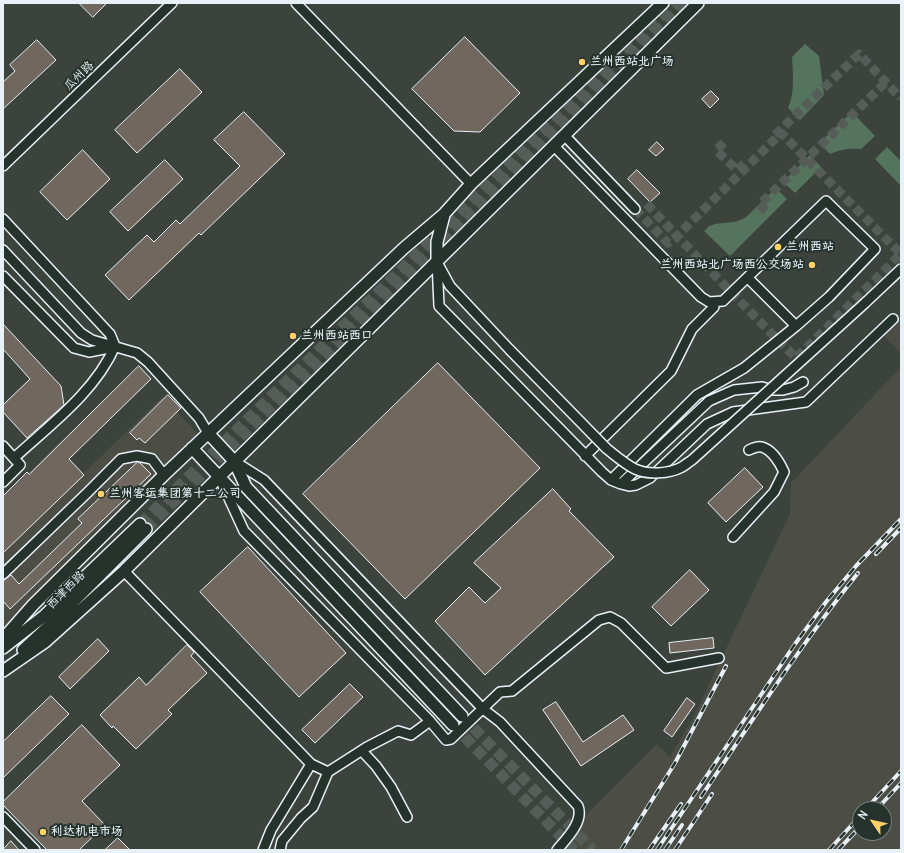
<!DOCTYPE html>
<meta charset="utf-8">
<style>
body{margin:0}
#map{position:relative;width:904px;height:853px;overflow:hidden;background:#3c433c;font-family:Delius,sans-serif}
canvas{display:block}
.frame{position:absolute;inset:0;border:4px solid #e8f1f8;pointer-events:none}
.north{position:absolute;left:852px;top:801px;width:40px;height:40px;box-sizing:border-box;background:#26332d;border:1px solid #747f7e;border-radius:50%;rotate:304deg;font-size:11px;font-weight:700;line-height:16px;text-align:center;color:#e8f1f8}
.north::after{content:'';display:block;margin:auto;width:14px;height:18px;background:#ffd166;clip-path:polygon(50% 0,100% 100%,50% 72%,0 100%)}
</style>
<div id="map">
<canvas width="904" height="853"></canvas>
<div class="frame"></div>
<div class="north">N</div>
</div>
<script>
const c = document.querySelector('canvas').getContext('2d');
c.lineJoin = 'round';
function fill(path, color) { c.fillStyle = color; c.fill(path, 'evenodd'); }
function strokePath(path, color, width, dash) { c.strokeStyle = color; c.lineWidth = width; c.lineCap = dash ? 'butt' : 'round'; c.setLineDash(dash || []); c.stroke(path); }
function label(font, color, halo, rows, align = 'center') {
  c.font = font + ' Delius,"LXGW WenKai TC",sans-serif'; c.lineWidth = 4; c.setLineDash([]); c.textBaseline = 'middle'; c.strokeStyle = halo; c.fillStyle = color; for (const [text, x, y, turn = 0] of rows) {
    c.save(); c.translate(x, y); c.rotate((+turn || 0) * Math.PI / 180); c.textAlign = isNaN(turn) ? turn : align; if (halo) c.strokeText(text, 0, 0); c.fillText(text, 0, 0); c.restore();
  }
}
fill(new Path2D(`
 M901 316V353L882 334Z
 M901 367V850H551L657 744 670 757 694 716 790 514 791 483ZM860 809H884V833H860Z
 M162 397 200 436 3 628V552Z`), '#4c4e46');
fill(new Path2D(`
 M805 44 819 56 824 95 800 120 788 108C795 92 793 75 792 57Z
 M852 112 875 136 861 149C849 148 841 149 830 154L819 143Z
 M887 147 901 161V186L875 159Z
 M810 155 821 167 795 193 783 182Z
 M776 188 787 199 730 256 704 231C707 229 709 225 712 225 724 221 735 225 746 217Z`), '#55745d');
const building = new Path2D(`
 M79 3H107L93 17Z
 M465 37 520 93 480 132 454 131 412 89Z
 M37 40 56 60 3 109V82L15 71 10 65Z
 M180 69 202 92 137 153 115 130Z
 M711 91 719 99 710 108 702 99Z
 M244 112 285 154 201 235 199 233 129 300 105 275 147 235 154 242 176 220 180 224 240 166 214 140Z
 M657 142 664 149 656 156 649 150Z
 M83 150 110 179 67 220 40 192Z
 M165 160 183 179 128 231 110 212Z
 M637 170 660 193 650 202 628 179Z
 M3 324 61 386 64 405 27 438 3 412V405L30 379 3 349Z
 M438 363 540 468 405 599 303 494Z
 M139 366 151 379 69 459 84 475 3 553V496L27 472 29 474Z
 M168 395 181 408 145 443 139 438 137 440 130 433Z
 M138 462 140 463 151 474 10 609 3 601V581L11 575 19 584 82 523 78 519Z
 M745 468 763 487 726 522 708 503Z
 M553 489 571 509 569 511 614 557 485 675 435 621 469 587 485 603 501 588 474 563Z
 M248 547 346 653 299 697 200 592Z
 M690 570 709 590 671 626 652 607Z
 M713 638 714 648 670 653 669 643Z
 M98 639 109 651 70 689 59 677Z
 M187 645 194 652 191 656 207 673 168 710 172 714 136 749 113 726 112 728 100 715 139 677 146 685Z
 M350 684 363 697 315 743 302 730Z
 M51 696 69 714 3 778V742Z
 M687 698 695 704 672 737 664 731Z
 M556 702 583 742 623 715 634 730 581 766 543 710Z
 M82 725 120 765 82 801 105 825 79 850H47L3 805V802Z
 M118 838 130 850H105Z
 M11 841 19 850H3Z`);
fill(building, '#70685f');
strokePath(building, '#e8f1f8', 1);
strokePath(new Path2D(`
 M775 135 859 54 901 98
 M724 143 716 150 737 170 744 164
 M635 209 668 243 677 236 781 133 901 254 796 358C745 307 694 254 644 201
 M766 211 759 205 886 82`), '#565d58', 9, [9, 4.5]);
strokePath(new Path2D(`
 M140 524 675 3
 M146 529 686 3
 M462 716 593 850
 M453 725 574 850`), '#565d58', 11, [11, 5.5]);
const minor = new Path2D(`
 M296 3 471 184
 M564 135 635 209
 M554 146 701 297 709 302 723 301 826 201 875 249 829 297 796 326 748 278
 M3 166 172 3
 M3 219 110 334 115 346C95 392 50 425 14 458
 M3 250 81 333 92 340 137 353 148 362 199 418 208 433
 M437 261 439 306 602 472 611 480 621 484 629 486 636 485 650 478 707 424 733 412 806 402 893 319
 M438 264 450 286 510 350
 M3 276 74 348 89 352 114 347
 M865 303 901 269
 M3 446 20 465 3 482
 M585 456 671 371 692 329 714 307
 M234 461 264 480 483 709 500 722 578 806C584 822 566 839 557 850
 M611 480 697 395 744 368 796 326
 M221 481 244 531 430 721 446 740 451 739 500 692 512 691 599 620 610 617 621 623 666 668 719 658
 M621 484 709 401 734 390 762 387 772 390H783L794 387 803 382
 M733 537 774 492 784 472C780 463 772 450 762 447 758 446 753 448 749 450
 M124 571 311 764 328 772 367 747 398 731 411 735 430 721
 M3 574 87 493 121 459 137 456 152 459 164 475
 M362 751 376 766 391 787 407 817
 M3 817 35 850
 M263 850 271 830 311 764
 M280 850 282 841 301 818 313 807 328 772`);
const major = new Path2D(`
 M437 261V242L444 215
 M208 433 234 461 246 487 462 716
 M192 448 453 725
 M3 639 33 605 164 475 404 248 444 214 471 184 663 3
 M3 648 44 616 140 524
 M23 650 51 624 146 529
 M3 671 45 642 124 571 698 3`);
strokePath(minor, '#e8f1f8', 12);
strokePath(major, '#e8f1f8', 14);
strokePath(minor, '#26332d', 9);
strokePath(major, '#26332d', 11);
const rail = new Path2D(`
 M876 554 901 528
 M701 797C752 721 801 644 858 573
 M866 809 901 771
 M877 809 901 783
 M621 850 675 763 726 666
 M649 850 681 804
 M657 850 795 644 826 602 856 566 901 519
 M665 850 682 825
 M675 850 712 794
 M829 850 860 816
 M838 850 860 827`);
strokePath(rail, '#e8f1f8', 4);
strokePath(rail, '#26332d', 2.5, [8]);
const minorBridge = new Path2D(`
 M510 350 607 449C616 456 625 464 635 469 648 475 669 474 682 467 685 465 689 462 692 460L865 303`);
strokePath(minorBridge, '#e8f1f8', 12, []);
strokePath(minorBridge, '#26332d', 9);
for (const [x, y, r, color] of [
 [582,62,4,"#ffd166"],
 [778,247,4,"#ffd166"],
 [812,265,4,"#ffd166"],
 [293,336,4,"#ffd166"],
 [101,494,4,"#ffd166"],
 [43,832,4,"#ffd166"]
]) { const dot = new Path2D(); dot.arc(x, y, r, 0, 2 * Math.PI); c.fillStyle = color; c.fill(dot); strokePath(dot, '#26332d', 1.5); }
label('bold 12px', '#e8f1f8', '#26332d', [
 ["兰州西站北广场",590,62],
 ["兰州西站",786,247],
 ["兰州西站北广场西公交场站",804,265,"right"],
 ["兰州西站西口",301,336],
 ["兰州客运集团第十二公司",109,494],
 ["利达机电市场",51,832]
], 'left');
label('12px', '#e8f1f8', '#26332d', [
 ["瓜州路",79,76,-44],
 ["西津西路",66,590,-45]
]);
</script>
